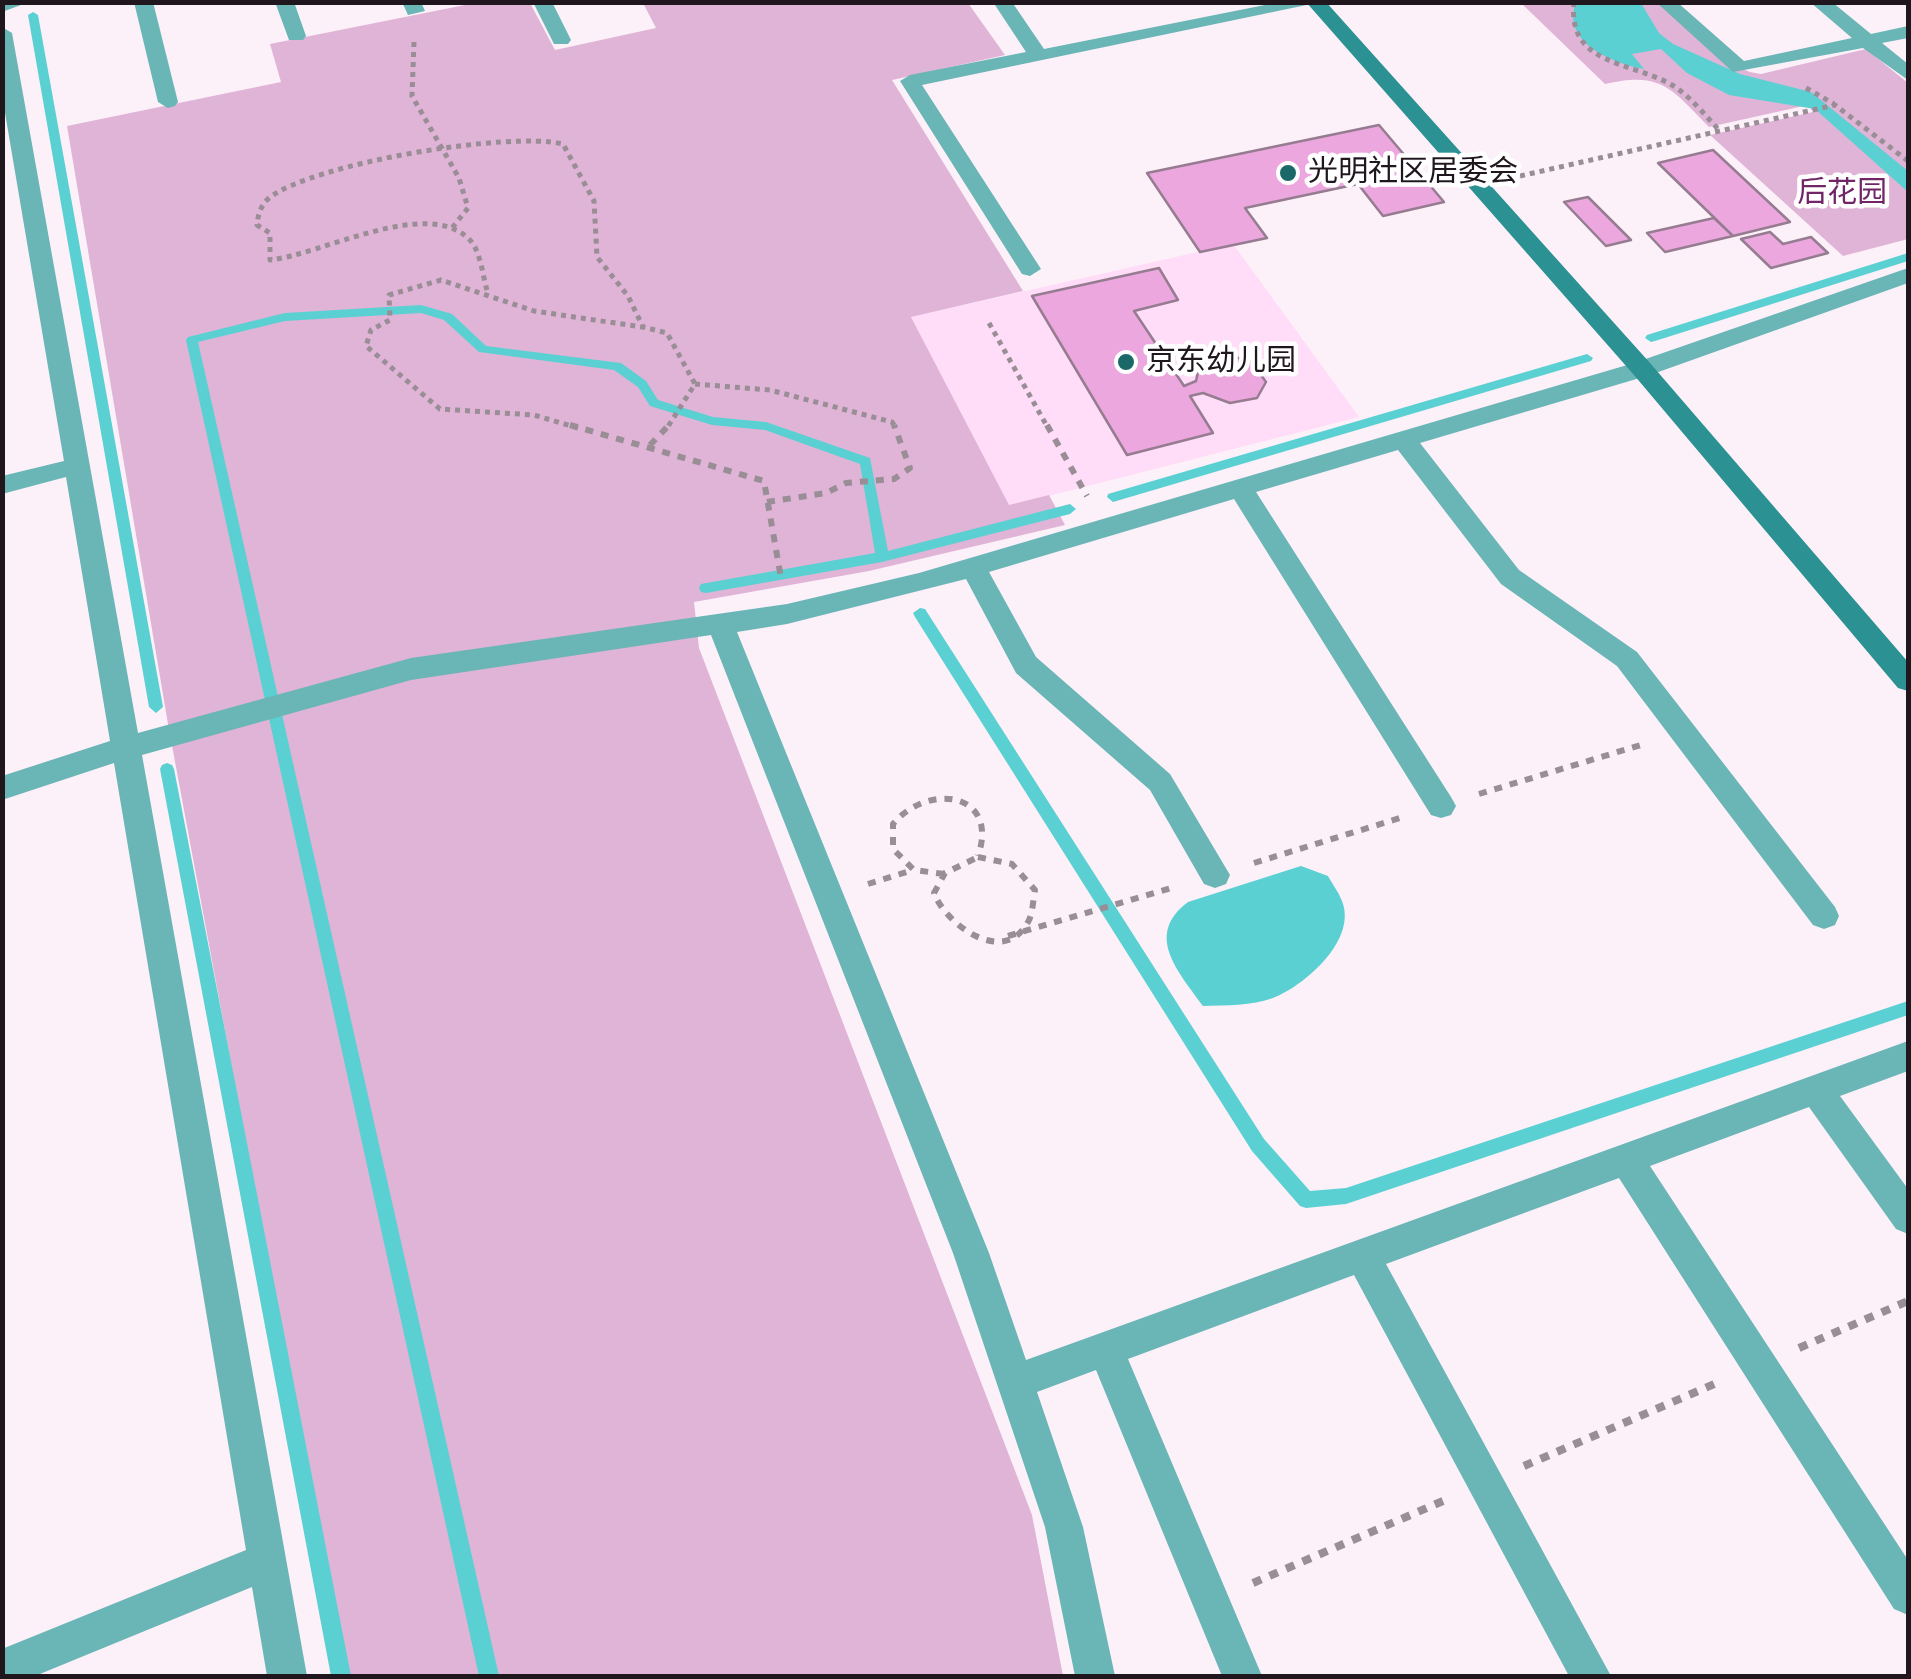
<!DOCTYPE html>
<meta charset="utf-8">
<style>
body{margin:0}
#map{position:relative;width:1911px;height:1679px;overflow:hidden;background:#fcf0f9;font-family:"DM Sans",sans-serif}
canvas{display:block}
.frame{position:absolute;inset:0;border:5px solid #20161e;pointer-events:none}
</style>
<div id="map">
<canvas width="1911" height="1679"></canvas>
<div class="frame"></div>
</div>
<script>
const c = document.querySelector('canvas').getContext('2d');
c.lineJoin = 'round';
function fill(path, color) { c.fillStyle = color; c.fill(path, 'evenodd'); }
function strokePath(path, color, width, dash) { c.strokeStyle = color; c.lineWidth = width; c.lineCap = dash ? 'butt' : 'round'; c.setLineDash(dash || []); c.stroke(path); }
function label(font, color, halo, rows, align = 'center') {
  c.font = font + ' "DM Sans","Noto Sans SC",sans-serif'; c.lineWidth = 9; c.setLineDash([]); c.textBaseline = 'middle'; c.strokeStyle = halo; c.fillStyle = color; for (const [text, x, y, turn = 0] of rows) {
    c.save(); c.translate(x, y); c.rotate((+turn || 0) * Math.PI / 180); c.textAlign = isNaN(turn) ? turn : align; if (halo) c.strokeText(text, 0, 0); c.fillText(text, 0, 0); c.restore();
  }
}
fill(new Path2D(`
 M1233 244 1359 417 1009 506 911 317Z`), '#ffdcf7');
fill(new Path2D(`
 M475 3H530L555 50 656 28 643 3H968L1005 55 892 80 1023 291 911 317 1009 505 1049 495 1065 525 869 571 694 602 699 648 1032 1515 1063 1676H345L168 724 67 126 281 82 270 44Z
 M1521 3H1659L1730 64 1750 72 1761 74 1866 49 1908 83V239L1843 256 1710 135 1813 112 1808 105 1709 127C1671 88 1661 71 1605 84Z`), '#e0b4d6');
fill(new Path2D(`
 M1576 3H1641L1659 33 1673 44 1740 74 1811 92 1908 171V192L1815 109 1729 95 1687 73 1661 49 1632 54 1644 69C1614 64 1560 42 1576 3Z
 M1301 866 1328 876C1333 885 1340 894 1343 904 1355 942 1304 986 1273 998 1252 1006 1225 1005 1203 1006 1178 971 1144 935 1188 902Z`), '#5ad0d2');
fill(new Path2D(`
 M33 12 38 15 163 707 156 713 149 707 28 15Z
 M1908 253V261L1655 341 1651 342 1645 338 1647 335Z
 M421 305 452 314 486 346 621 363 646 381 658 400 713 417 766 422 870 458 888 551 1070 504 1076 509 1070 514 882 562 706 593 701 592 699 588 701 584 875 553 860 464 765 430 712 425 650 406 638 387 614 370 479 352 444 320 421 313 285 321 198 342 499 1676H479L186 340 188 337 285 313Z
 M1587 354 1593 358 1591 361 1113 502 1107 497 1108 494Z
 M920 608 925 609 1264 1139 1310 1191 1346 1188 1908 1001V1015L1346 1204 1306 1208 1300 1206 1252 1151 915 617 913 613Z
 M167 763 172 765 174 769 351 1676H331L160 769 162 765Z`), '#5ad0d2');
const building = new Path2D(`
 M1379 125 1444 202 1383 216 1358 184 1245 208 1267 238 1200 252 1147 173Z
 M1713 150 1790 222 1733 236 1658 163Z
 M1588 197 1631 240 1606 246 1564 202Z
 M1714 218 1733 236 1665 252 1647 233Z
 M1770 232 1783 244 1811 237 1828 253 1771 268 1741 239Z
 M1159 268 1178 300 1134 311 1184 386 1196 381 1200 362 1221 354 1251 361 1266 382 1257 398 1230 403 1203 393 1190 396 1213 433 1127 455 1032 296Z`);
fill(building, '#eca8de');
strokePath(building, '#967c90', 2.5);
strokePath(new Path2D(`
 M1574 2C1567 66 1631 61 1672 85 1690 96 1704 114 1718 129
 M414 42 412 96 459 178 468 208 452 228
 M1806 88 1834 104
 M1520 176 1835 105 1908 161
 M487 290C482 274 481 250 468 238 424 198 323 254 270 260V233L257 225C258 214 261 205 269 198 314 163 509 131 563 144L594 201 597 257 628 296 643 327 667 333 695 384 667 428
 M989 323 1048 428
 M695 384 770 390 892 422 896 428
 M578 428 534 415 440 409 366 346 371 330 390 320 389 295 441 280 534 311 642 327`), '#998d96', 5, [5, 5]);
strokePath(new Path2D(`
 M570 425 764 481 781 578
 M1047 425 1087 496
 M650 445 669 425
 M767 502 826 493 846 483 894 479 910 468 894 425
 M1479 794 1644 744
 M978 857 1012 864 1035 890C1033 899 1033 914 1028 922 1004 967 946 925 934 893L945 873Z
 M1254 863 1400 818
 M944 874 914 870 893 849V824C928 782 1000 792 978 856
 M868 884 913 870
 M1008 936 1175 887`), '#998d96', 6, [8, 8]);
strokePath(new Path2D(`
 M1799 1348 1908 1301
 M1524 1466 1719 1382
 M1253 1583 1443 1501`), '#998d96', 8, [9, 9]);
fill(new Path2D(`
 M2 2H29L2 12Z
 M134 2H153L178 102 175 106 168 108 158 102Z
 M275 2H294L306 36 303 40H289Z
 M402 2H421L425 11 408 15Z
 M533 2H552L571 40 568 44H554Z
 M993 2H1012L1044 49 1280 2H1321L922 85 1041 269 1030 276 1022 274 900 81 910 75 1026 52Z
 M1656 2H1677L1744 61 1852 38 1810 2H1832L1871 34 1908 26V38L1882 43 1908 64V80L1863 48 1733 72Z
 M2 27 12 33 138 733 411 658 787 604 919 573 1634 363 1908 268V283L1650 375 1420 443 1519 570 1637 652 1835 907 1839 916 1835 925 1824 929 1813 925 1617 666 1501 584 1398 450 1256 492 1451 797 1456 806 1451 815 1441 818 1431 815 1234 499 989 572 1036 657 1170 774 1230 875 1226 884 1215 888 1204 884 1150 790 1016 673 966 579 787 624 737 632 989 1253 1026 1360 1908 1041V1071L1840 1096 1908 1189V1234L1896 1229 1809 1107 1650 1166 1908 1560V1615L1894 1609 1619 1178 1386 1264 1611 1676H1569L1354 1275 1128 1359 1262 1676H1222L1096 1370 1037 1392 1083 1527 1115 1676H1075L1045 1527 953 1253 711 635 411 680 142 755 307 1676H267L252 1587 35 1676H2V1649L246 1550 114 763 2 800V776L110 741 66 477 2 494V476L64 461 2 95Z`), '#6ab5b6');
fill(new Path2D(`
 M1306 2H1326L1650 363 1908 662V691L1898 688 1634 375Z`), '#2c9193');
for (const [x, y, r, color] of [
 [1288,173,10,"#1b6869"],
 [1126,362,10,"#1b6869"]
]) { const dot = new Path2D(); dot.arc(x, y, r, 0, 2 * Math.PI); c.fillStyle = color; c.fill(dot); strokePath(dot, '#fff', 4); }
label('30px', '#20161e', '#fff', [
 ["光明社区居委会",1308,173],
 ["京东幼儿园",1146,362]
], 'left');
label('30px', '#712466', '#fff', [
 ["后花园",1842,194]
]);
</script>
